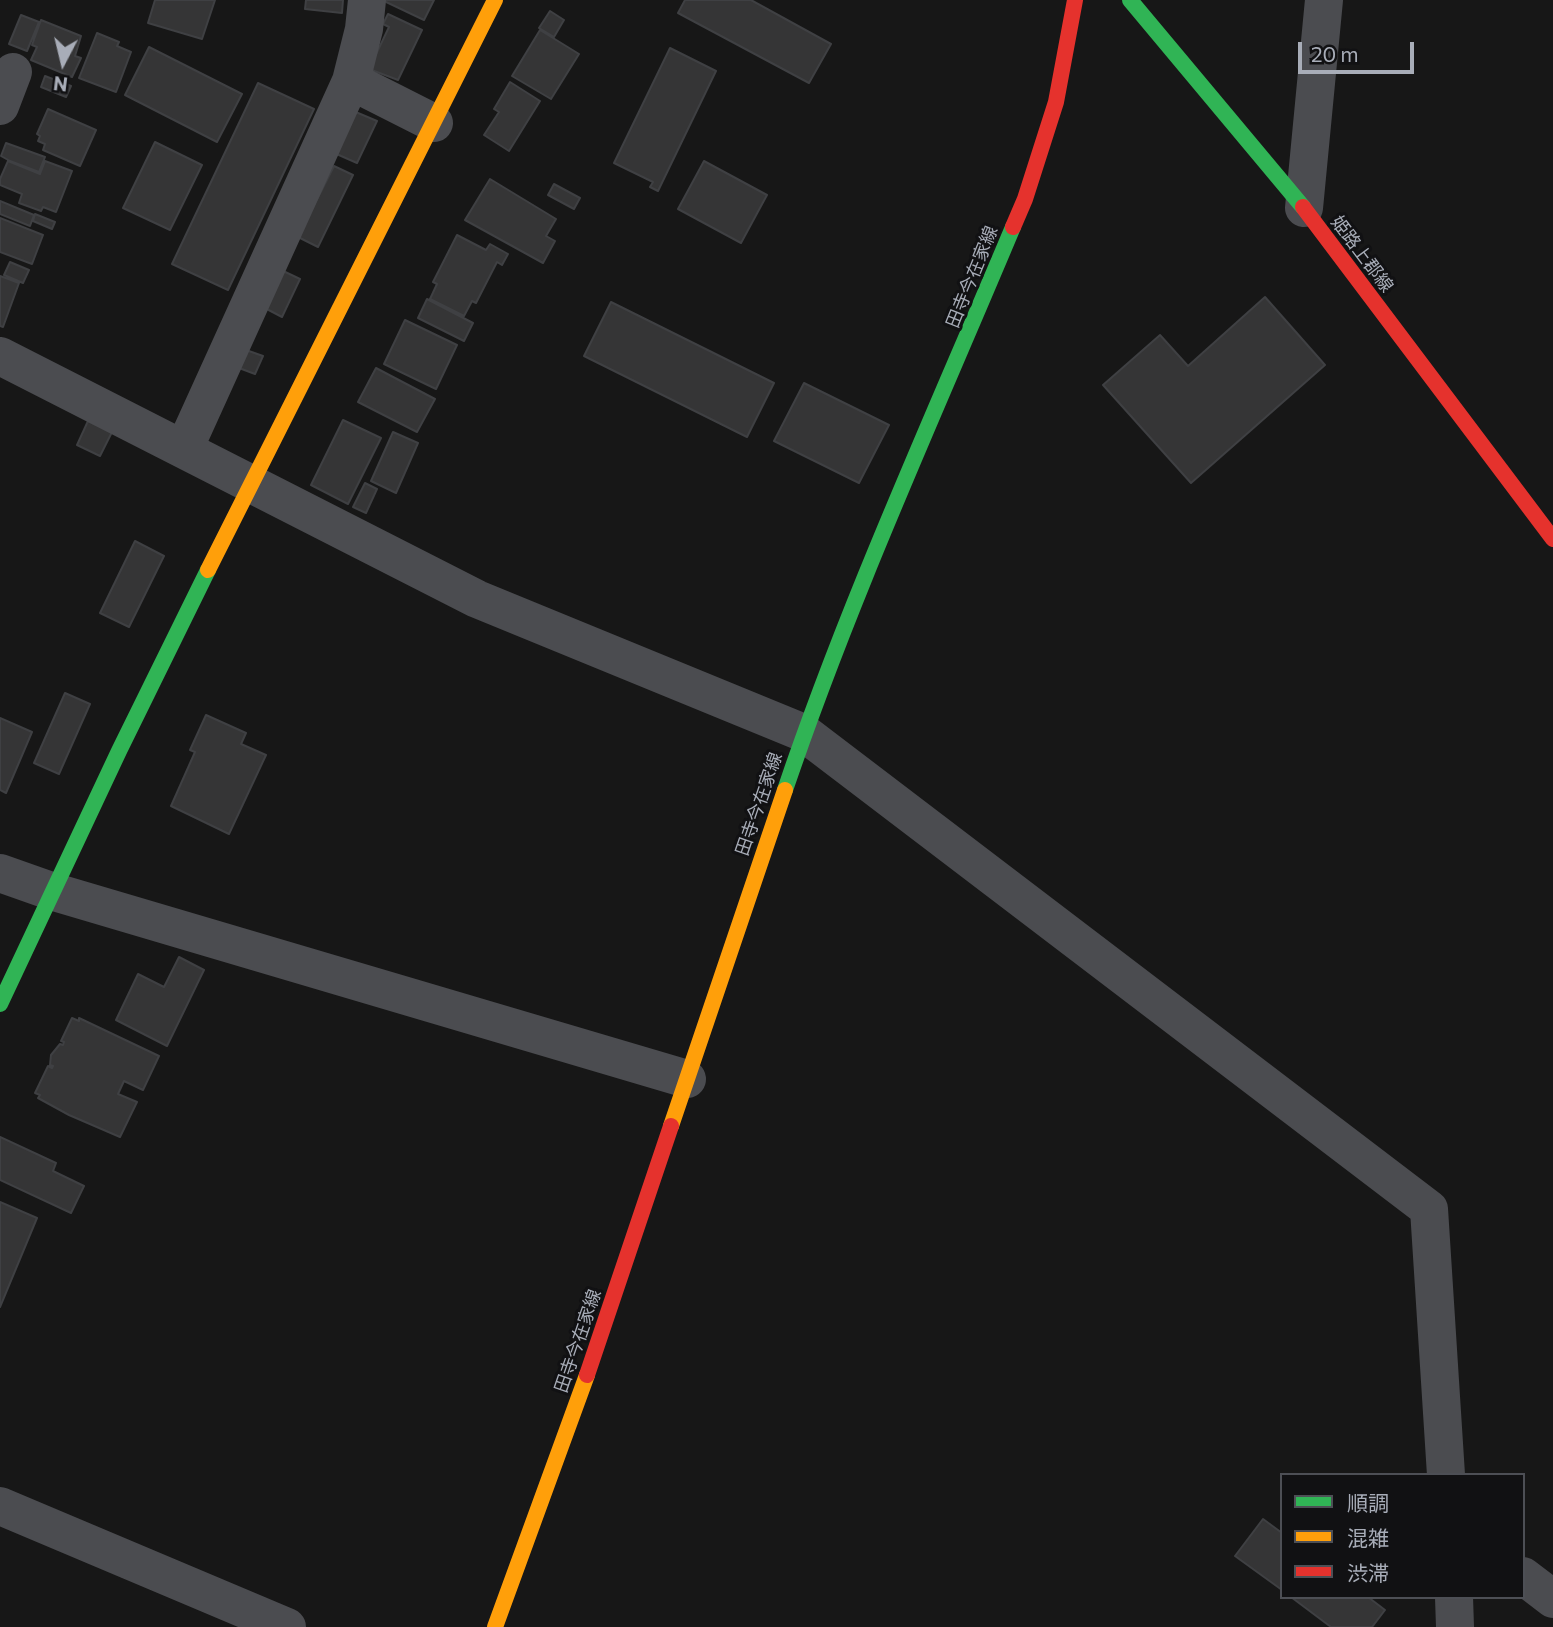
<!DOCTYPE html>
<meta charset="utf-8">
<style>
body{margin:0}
#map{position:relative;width:1553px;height:1627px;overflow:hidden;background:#171717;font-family:Commissioner,"Noto Sans JP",sans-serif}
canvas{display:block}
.legend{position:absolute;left:1280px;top:1473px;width:245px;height:126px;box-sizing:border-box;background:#111113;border:2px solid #4d4f55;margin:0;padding:9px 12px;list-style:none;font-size:21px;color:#a8adb8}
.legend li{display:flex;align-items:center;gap:14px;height:35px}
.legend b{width:35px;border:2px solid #4d4f55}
.north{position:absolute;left:28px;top:28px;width:70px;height:70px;-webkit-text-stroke:5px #111113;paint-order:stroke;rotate:187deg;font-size:19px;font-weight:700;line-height:28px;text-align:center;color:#a8adb8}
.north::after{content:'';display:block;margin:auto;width:24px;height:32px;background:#a8adb8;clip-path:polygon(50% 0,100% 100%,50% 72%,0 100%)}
.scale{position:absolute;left:1298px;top:42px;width:116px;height:32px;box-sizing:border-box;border:4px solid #a8adb8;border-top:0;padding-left:9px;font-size:21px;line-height:24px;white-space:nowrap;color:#a8adb8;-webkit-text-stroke:5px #111113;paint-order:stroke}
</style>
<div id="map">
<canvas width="1553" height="1627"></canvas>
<ul class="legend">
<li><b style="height:9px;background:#30b455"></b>順調</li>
<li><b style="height:9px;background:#ff9f0a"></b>混雑</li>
<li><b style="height:9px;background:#e5322d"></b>渋滞</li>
</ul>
<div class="north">N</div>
<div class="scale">20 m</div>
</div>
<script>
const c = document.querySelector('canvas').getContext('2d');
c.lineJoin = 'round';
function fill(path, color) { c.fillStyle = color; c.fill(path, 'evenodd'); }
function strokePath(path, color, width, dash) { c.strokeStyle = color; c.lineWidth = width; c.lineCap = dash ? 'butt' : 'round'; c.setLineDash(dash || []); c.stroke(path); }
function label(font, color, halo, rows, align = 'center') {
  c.font = font + ' Commissioner,"Noto Sans JP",sans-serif'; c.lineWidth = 6; c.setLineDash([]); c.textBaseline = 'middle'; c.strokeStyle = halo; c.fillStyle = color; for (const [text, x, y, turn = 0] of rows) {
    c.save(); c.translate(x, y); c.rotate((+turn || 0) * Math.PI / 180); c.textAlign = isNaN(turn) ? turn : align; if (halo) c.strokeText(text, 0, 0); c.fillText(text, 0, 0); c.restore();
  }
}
const building = new Path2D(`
 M155 0H215L202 39 148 23Z
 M306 0H343L342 13 305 9Z
 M382 0H434L424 20Z
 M685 0H751L831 44 809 83 678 13Z
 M550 11 564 20 554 37 539 28Z
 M388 14 422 30 398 80 369 69 389 27 383 24Z
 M21 15 39 22 27 51 9 44Z
 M41 20 81 36 75 56 81 58 72 77 31 60 37 47 32 45Z
 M540 30 579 54 551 99 512 76Z
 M97 33 119 42 117 46 131 52 116 92 79 78Z
 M149 47 242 94 217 142 125 95Z
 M670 48 716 71 658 191 650 187 653 182 614 163Z
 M45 76 71 86 66 97 41 87Z
 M510 82 540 101 509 151 484 135 499 112 494 109Z
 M258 83 314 109 228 290 172 264Z
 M48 109 96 130 80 166 43 150 45 144 38 141 40 136 37 134Z
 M351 110 377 121 357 163 332 152Z
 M155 142 202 165 170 230 123 208Z
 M6 143 45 157 39 172 10 161 1 156Z
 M8 161 40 174 45 161 72 171 56 212 43 207 41 211 19 203 22 194 0 185V179Z
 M704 161 767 195 741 243 678 209Z
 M334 166 353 175 318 247 298 237Z
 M490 179 556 219 546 236 555 241 543 263 465 220Z
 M554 184 580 198 574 209 548 195Z
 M0 201 34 215 30 226 0 214Z
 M35 214 55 222 52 229 33 221Z
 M0 218 43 235 32 264 0 252Z
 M457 235 486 250 490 244 508 254 502 265 497 262 476 303 472 301 464 316 430 299 437 284 433 282Z
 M10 262 29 270 23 283 4 275Z
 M279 269 300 279 282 317 261 306Z
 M0 276 19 283 3 327 0 326Z
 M1265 297 1325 365 1191 483 1103 385 1160 335 1188 366Z
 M427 299 473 323 464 341 418 318Z
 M611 302 774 383 747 437 584 356Z
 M405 320 457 345 436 389 384 364Z
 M246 350 263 356 255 374 239 368Z
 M376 368 435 399 417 432 358 402Z
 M804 383 889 425 859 483 774 441Z
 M343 420 381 438 348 504 311 485Z
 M88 421 112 432 100 456 77 445Z
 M393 432 418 443 396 493 371 481Z
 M365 483 377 489 366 513 353 507Z
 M135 541 164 556 129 627 100 613Z
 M65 693 90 704 59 774 34 763Z
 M206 715 246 733 241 744 266 755 229 834 171 806 195 752 190 750Z
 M0 718 32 732 6 793 0 790Z
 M179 957 204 970 167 1046 116 1020 138 974 164 987Z
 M72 1018 79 1021V1018L159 1056 143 1090 124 1081 118 1094 137 1102 120 1137 69 1115 38 1098 40 1095 35 1093 48 1066 52 1068 53 1066 50 1065 51 1055 60 1044 63 1045 64 1042 61 1041Z
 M0 1137 56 1163 53 1171 84 1186 71 1213 0 1180Z
 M0 1202 37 1218 0 1307Z
 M1263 1519 1282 1533V1590L1235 1556Z
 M1291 1597H1368L1385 1610 1372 1627H1331Z`);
fill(building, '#353536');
strokePath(building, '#3f4043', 2);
strokePath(new Path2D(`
 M351 81 434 123
 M0 106 13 72
 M1304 208 1324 0
 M0 356 477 599 804 733 1429 1209 1446 1475
 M184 449 351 81 364 29 367 0
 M0 873 51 891 687 1079
 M0 1506 287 1627
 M1523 1576 1553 1599
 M1454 1597 1455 1627`), '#4b4c50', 38);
strokePath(new Path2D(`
 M1130 0 1303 207
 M785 790C850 598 935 413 1013 227
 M0 1004 119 751 208 570`), '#30b455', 16);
strokePath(new Path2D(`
 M208 570 495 0
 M671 1126 785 790
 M495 1627 587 1375`), '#ff9f0a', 16);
strokePath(new Path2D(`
 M1303 207 1553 539
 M1013 227 1025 199 1056 102 1075 0
 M587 1375 671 1126`), '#e5322d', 16);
label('18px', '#a8adb8', '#111113', [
 ["姫路上郡線",1362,254,53],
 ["田寺今在家線",972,277,-68],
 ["田寺今在家線",759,804,-71],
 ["田寺今在家線",578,1341,-71]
]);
</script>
